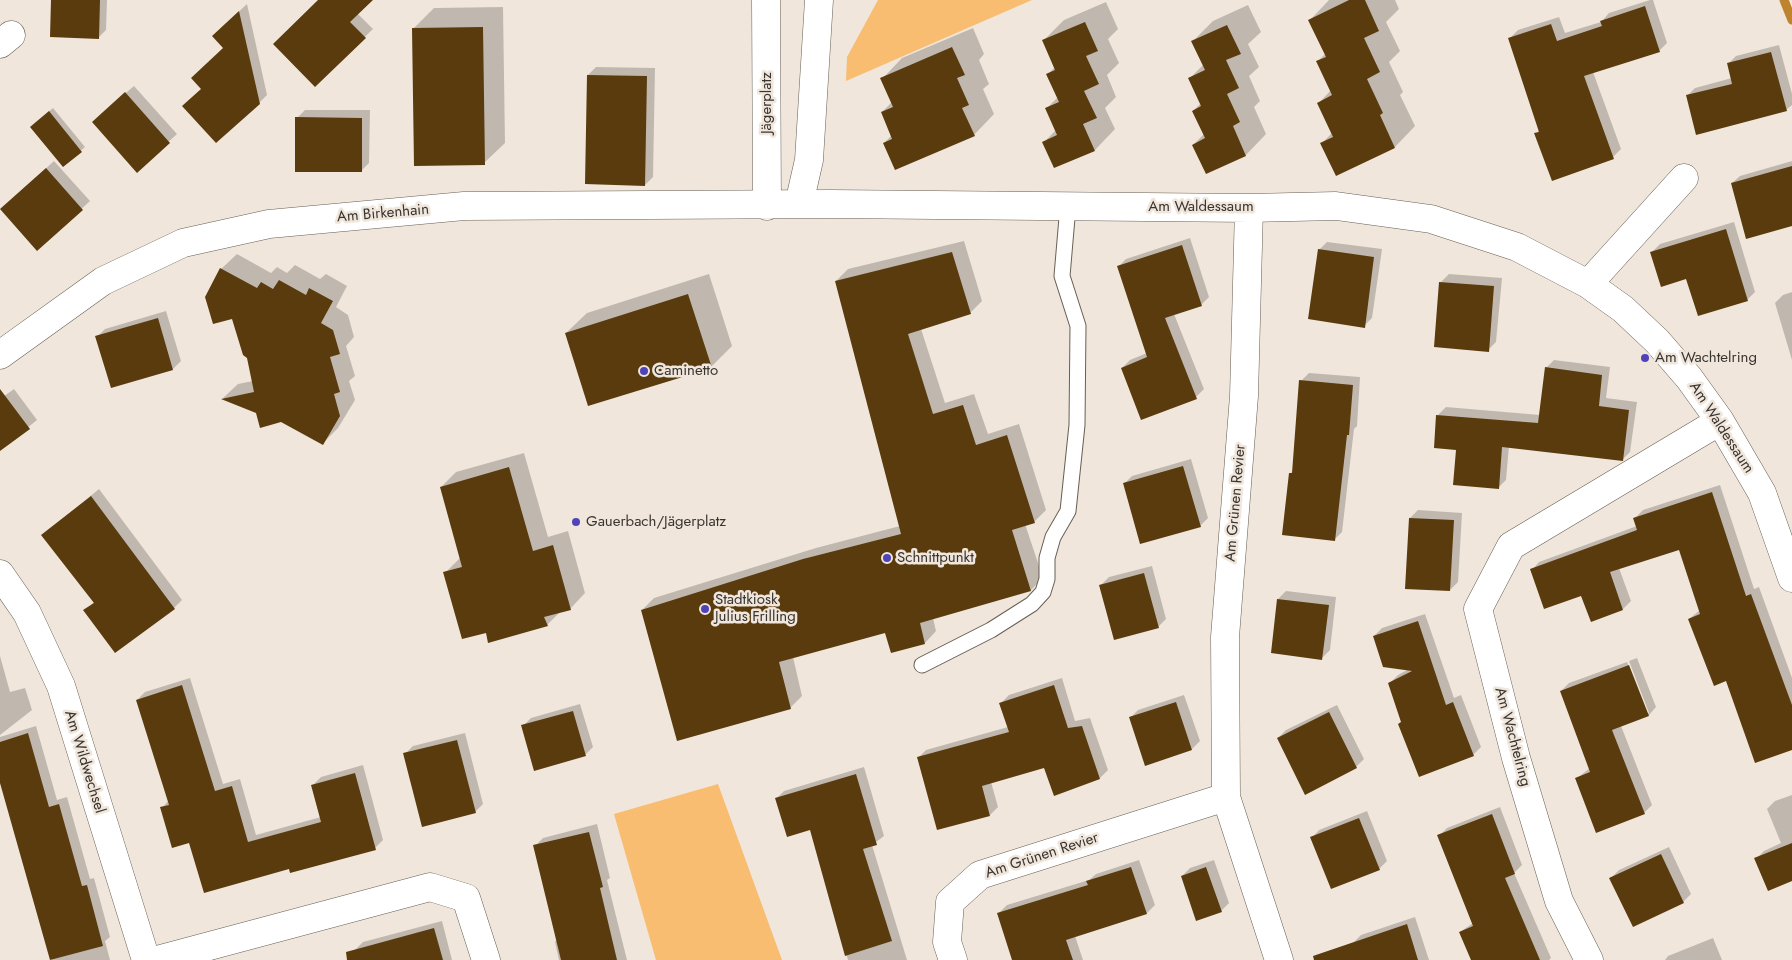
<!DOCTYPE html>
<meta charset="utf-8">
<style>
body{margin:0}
canvas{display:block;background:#f0e6db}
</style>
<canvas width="1792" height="960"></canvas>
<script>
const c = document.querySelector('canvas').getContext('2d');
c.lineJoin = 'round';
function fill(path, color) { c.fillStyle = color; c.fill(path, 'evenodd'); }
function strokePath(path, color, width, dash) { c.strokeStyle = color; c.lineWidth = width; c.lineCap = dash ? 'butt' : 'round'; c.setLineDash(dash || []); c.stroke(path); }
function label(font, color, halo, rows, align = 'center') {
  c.font = font + ' Jost,sans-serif'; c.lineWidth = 5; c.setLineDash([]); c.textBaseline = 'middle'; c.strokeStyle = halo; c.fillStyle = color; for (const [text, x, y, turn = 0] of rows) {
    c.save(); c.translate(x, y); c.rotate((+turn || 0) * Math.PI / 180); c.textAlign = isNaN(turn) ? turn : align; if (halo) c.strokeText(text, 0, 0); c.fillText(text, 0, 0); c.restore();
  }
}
fill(new Path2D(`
 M878 0H1032L846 81 847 57Z
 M718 784 782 960H656L614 814Z`), '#f8bd71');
fill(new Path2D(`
 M52 0H107L106 30 98 38Z
 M320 0H365L357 13 373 29 315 85Z
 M1329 0H1395L1399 9 1386 22 1400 51 1389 62 1403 92 1400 95 1415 126 1395 147 1337 174 1322 143 1332 133 1319 103 1331 90 1318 61 1326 53 1310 20Z
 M1650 0H1653L1667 43 1659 51 1593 72 1621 149 1613 157 1536 134 1539 130 1510 38 1518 30 1559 17 1565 33 1601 22 1609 13Z
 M1106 2 1118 29 1108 39 1119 63 1107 75 1116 97 1105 108 1115 129 1095 150 1055 167 1044 142 1056 130 1047 108 1058 97 1048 74 1055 67 1044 40 1064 20Z
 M247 4 267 95 259 103 202 89 225 48 221 28Z
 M1248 5 1261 32 1248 44 1259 67 1249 76 1260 101 1254 107 1266 134 1246 155 1207 173 1193 145 1204 134 1193 111 1201 103 1190 78 1203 65 1193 41 1213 21Z
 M503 7 505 143 484 163 414 28 434 8Z
 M973 28 984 54 979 60 989 84 983 89 994 114 974 135 884 143 892 135 882 112 892 102 882 79 902 58Z
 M1779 45 1792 94V105L1786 110 1687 96 1695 88 1732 78 1728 64 1736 56Z
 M596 67 655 68 653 177 645 185 588 75Z
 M134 86 177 134 137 171 101 114Z
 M53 108 85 147 63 166 35 123Z
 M305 110H370L369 163 361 171 297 118Z
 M54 161 90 201 37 250 9 202Z
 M1792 161V225L1732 183 1740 176Z
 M1734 222 1755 292 1747 300 1687 277 1652 252 1660 244Z
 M1190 238 1209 297 1201 305 1174 314 1204 389 1196 397 1122 368 1130 360 1147 353 1118 267 1126 259Z
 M964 241 982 301 970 313 921 329 945 403 974 394 988 434 1019 424 1046 510 1034 522 1025 524 1043 578 1031 590 933 618 936 631 925 643 886 631 793 657 802 696 790 708 642 610 654 598 816 548 900 526 836 281 848 269Z
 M1327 242 1382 249 1372 318 1364 326 1319 250Z
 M237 254 271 273 277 267 287 273 295 265 320 279 326 274 347 286 336 307 348 315 354 337 346 346 355 376 349 381 355 400 338 428 323 443 281 420 223 398 238 384 253 381 248 357 221 269Z
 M709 274 732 346 711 367 566 333 587 313Z
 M1449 274 1502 278 1496 342 1488 350 1435 346 1441 282Z
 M1792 292V360L1775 303 1783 295Z
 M166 311 181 361 173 369 112 387 97 337 105 329Z
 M1554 360 1610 367 1606 398 1637 402 1630 452 1622 460 1509 446 1506 480 1498 488 1457 449 1438 415 1446 407 1540 415 1546 368Z
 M1309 373 1360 377 1357 426 1354 429 1342 532 1334 540 1290 474 1294 470 1301 381Z
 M14 389 37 420 0 450V399Z
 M524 453 548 537 568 531 585 593 570 609 561 611 547 625 487 631 445 573 461 557 441 487 456 472Z
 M1191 459 1208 518 1200 526 1124 484 1132 476Z
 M1720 485 1754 589 1759 587 1792 678V749L1727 679 1689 619 1700 610 1680 548 1619 568 1631 601 1623 609 1582 594 1532 570 1539 562 1637 526 1635 518 1643 510Z
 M99 489 182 600 174 608 85 610 94 602 43 535Z
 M1418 510 1462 513 1458 582 1450 590 1410 518Z
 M1152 566 1166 619 1158 627 1101 585 1109 577Z
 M1286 591 1336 597 1330 650 1322 658 1278 599Z
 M1425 614 1454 698 1461 695 1481 747 1473 755 1402 721 1390 683 1398 675 1409 669 1374 636 1382 628Z
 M0 656 10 692 25 688 32 710 0 735Z
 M1637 658 1656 707 1649 715 1621 726 1652 805 1644 813 1576 779 1590 768 1561 691 1569 683 1627 662 1647 713H1649L1629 661Z
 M190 678 223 784 240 779 256 835 321 817 313 785 321 777 363 765 383 840 375 848 290 867 189 842 162 808 169 800 137 700 145 692Z
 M1062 678 1075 721 1090 718 1108 770 1100 778 1045 766 991 782 998 807 990 815 918 758 926 750 1008 727 1001 703 1009 695Z
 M1184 695 1200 741 1192 749 1130 718 1138 710Z
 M580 704 593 747 585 755 523 726 531 718Z
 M1337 705 1364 759 1356 767 1278 738 1286 730Z
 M36 726 57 800 67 797 90 879 94 878 110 937 105 941 110 960H52L0 779V737Z
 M465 733 483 804 475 812 405 754 413 746Z
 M864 767 884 836 872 845 907 960H848L811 829 776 799 784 791Z
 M1792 795V880L1756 859 1764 851 1781 843 1767 809 1775 801Z
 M1500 807 1522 865 1514 873 1551 958 1549 960H1472L1460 932 1473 923 1439 836 1447 828Z
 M1367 811 1387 861 1379 869 1312 838 1319 830Z
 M597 824 610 878 607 880 627 960H559L555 942 557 939 535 846 543 838Z
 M1669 847 1691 894 1683 902 1611 878 1619 870Z
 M1139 860 1155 905 1147 913 1075 936 1083 960H1013L999 913 1007 905 1089 880 1096 874Z
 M1214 860 1229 903 1221 911 1182 876 1190 868Z
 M1415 917 1429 960H1358L1353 943 1361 935Z
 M442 921 452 960H358L355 950 363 942Z
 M1713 938 1722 960H1665L1668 956Z`), '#0003');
strokePath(new Path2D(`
 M1784 0 1792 20`), '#be832d', 9);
fill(new Path2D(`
 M51 0H100L99 39 50 37Z
 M318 0H373L350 22 366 38 315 87 273 44Z
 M1349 0H1365L1379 31 1364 38 1380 72 1367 79 1383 113 1380 115 1395 148 1336 176 1320 143 1333 137 1317 103 1332 95 1316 61 1326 57 1308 20Z
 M1645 6 1660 52 1584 76 1614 159 1552 181 1534 133 1539 132 1508 38 1551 24 1557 41 1602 26 1600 21Z
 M239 11 260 104 216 143 182 106 201 89 191 78 223 48 212 36Z
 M1085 22 1098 51 1086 56 1099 84 1084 91 1097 118 1083 124 1095 151 1054 168 1042 142 1057 135 1045 108 1059 102 1046 74 1055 70 1042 40Z
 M1227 25 1241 54 1226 60 1239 88 1227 94 1240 122 1233 126 1246 156 1206 174 1192 145 1205 138 1192 111 1201 106 1188 78 1205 70 1191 41Z
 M483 27 485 165 414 166 412 28Z
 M952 47 965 75 957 78 969 105 962 108 975 136 895 170 883 143 892 139 881 112 893 107 880 78Z
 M1771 52 1787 111 1696 135 1686 95 1732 84 1727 63Z
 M587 75 647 76 645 186 585 184Z
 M125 92 170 143 137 173 92 122Z
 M49 111 82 152 63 167 30 127Z
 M295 117 362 118V172H295Z
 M1792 166V226L1746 239 1731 183Z
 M46 168 83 210 37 251 0 209Z
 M1726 229 1748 301 1698 316 1686 279 1661 287 1650 252Z
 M1182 245 1202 306 1165 318 1197 399 1141 420 1121 368 1147 357 1117 266Z
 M1318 249 1374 257 1365 328 1308 319Z
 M952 252 971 314 908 334 933 414 963 405 976 445 1007 435 1035 523 1012 530 1031 591 920 623 925 644 891 653 885 633 779 662 791 709 677 741 641 610 803 559 901 534 835 281Z
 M220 268 257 288 261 282 273 289 279 280 306 295 309 288 333 301 321 323 333 330 340 354 330 357 340 392 334 394 340 416 323 445 281 422 260 428 256 413 221 399 254 392 247 358 243 355 232 319 213 324 205 297Z
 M1439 282 1494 286 1489 352 1434 347Z
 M688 294 712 368 588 406 565 333Z
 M158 318 173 370 111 388 95 336Z
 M1545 367 1602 375 1599 406 1629 410 1623 461 1502 447 1499 489 1453 485 1456 450 1434 448 1436 415 1538 423Z
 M1299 380 1353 385 1349 435H1347L1335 541 1282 535 1289 473H1292Z
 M0 389 30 429 0 451Z
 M1183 466 1201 527 1140 544 1123 483Z
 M509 467 533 551 553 545 571 610 544 617 548 626 488 643 486 633 462 639 443 572 462 567 440 487Z
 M1712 492 1746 596 1751 594 1792 705V750L1755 763 1726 681 1714 686 1688 619 1700 614 1679 550 1610 572 1623 610 1591 622 1581 596 1544 609 1530 569 1637 530 1633 518Z
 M91 496 175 609 115 653 83 610 94 603 41 535Z
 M1409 518 1454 520 1450 591 1405 589Z
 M1144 573 1159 628 1114 640 1099 585Z
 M1277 599 1329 605 1322 660 1271 653Z
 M1418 621 1446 705 1453 702 1474 756 1419 777 1398 724 1401 722 1388 683 1412 671 1383 667 1373 636Z
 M1629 665 1649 716 1612 730 1645 814 1596 833 1575 778 1590 772 1560 691Z
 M182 685 215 791 232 786 248 842 321 822 311 785 355 773 376 850 290 873 289 869 204 893 189 843 172 848 160 807 169 805 136 700Z
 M1054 685 1068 728 1082 726 1100 779 1054 796 1044 768 982 786 990 816 937 830 917 757 1009 732 999 703Z
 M1176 702 1192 750 1145 766 1129 717Z
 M573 711 586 756 534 771 521 725Z
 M1329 712 1357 768 1305 795 1277 738Z
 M28 733 49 807 59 804 82 886 87 885 103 946 50 960 0 783V742Z
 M457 740 476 813 422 827 403 753Z
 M856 774 877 845 863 849 892 941 845 956 810 830 787 837 775 798Z
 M1492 814 1515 874 1505 878 1540 960H1471L1459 932 1473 926 1437 835Z
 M1359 818 1380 870 1331 889 1310 837Z
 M589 832 603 887 600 888 617 960H561L533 845Z
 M1792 843V881L1768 891 1754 858Z
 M1661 854 1684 903 1633 927 1609 878Z
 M1131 867 1147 914 1066 940 1073 960H1012L997 913 1088 885 1086 881Z
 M1206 867 1222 912 1196 921 1181 876Z
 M1407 924 1418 960H1314L1313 956Z
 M434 928 443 960H347L346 952Z`), '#5a3b0d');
const service = new Path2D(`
 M922 665 991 630 1032 604 1043 592 1047 579V558L1053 537 1068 511 1077 425 1078 326 1062 276 1068 206`);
const minor = new Path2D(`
 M766 0 767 206
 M0 44 11 35
 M799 204 809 160 819 0
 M1249 208 1244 396 1225 637 1226 797 1279 960
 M1588 284 1684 178
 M0 355 103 281 183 243 269 224 464 206 831 204 1249 208 1336 206 1431 219 1517 247 1588 284 1623 309 1657 341 1689 378 1720 421 1762 493 1792 578
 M0 574 27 613 61 686 146 960
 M157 960 430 887 466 898 486 960
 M953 960 947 942 950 902 980 875 1226 797
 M1589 960 1559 901 1516 758 1478 609 1511 546 1720 421`);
strokePath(service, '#675f55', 17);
strokePath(minor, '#675f55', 29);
strokePath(service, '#fff', 15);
strokePath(minor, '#fff', 28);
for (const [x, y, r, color] of [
 [1645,358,5,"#5042b9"],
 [644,371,5,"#5042b9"],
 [576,522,5,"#5042b9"],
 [887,558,5,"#5042b9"],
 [705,609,5,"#5042b9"]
]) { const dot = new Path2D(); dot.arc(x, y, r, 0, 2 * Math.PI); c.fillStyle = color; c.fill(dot); strokePath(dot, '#f0e6db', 2); }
label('15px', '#383430', '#f0e6db', [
 ["Jägerplatz",767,103,-90],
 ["Am Waldessaum",1201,207],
 ["Am Birkenhain",383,214,-5],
 ["Am Waldessaum",1721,428,57],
 ["Am Grünen Revier",1236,503,-85],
 ["Am Wachtelring",1512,737,75],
 ["Am Wildwechsel",84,762,73],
 ["Am Grünen Revier",1042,856,-18]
]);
label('15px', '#383430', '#f0e6db', [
 ["Am Wachtelring",1655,358],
 ["Caminetto",654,371],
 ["Gauerbach/Jägerplatz",586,522],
 ["Schnittpunkt",897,558],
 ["Stadtkiosk",715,600],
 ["Julius Frilling",715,617]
], 'left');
</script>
